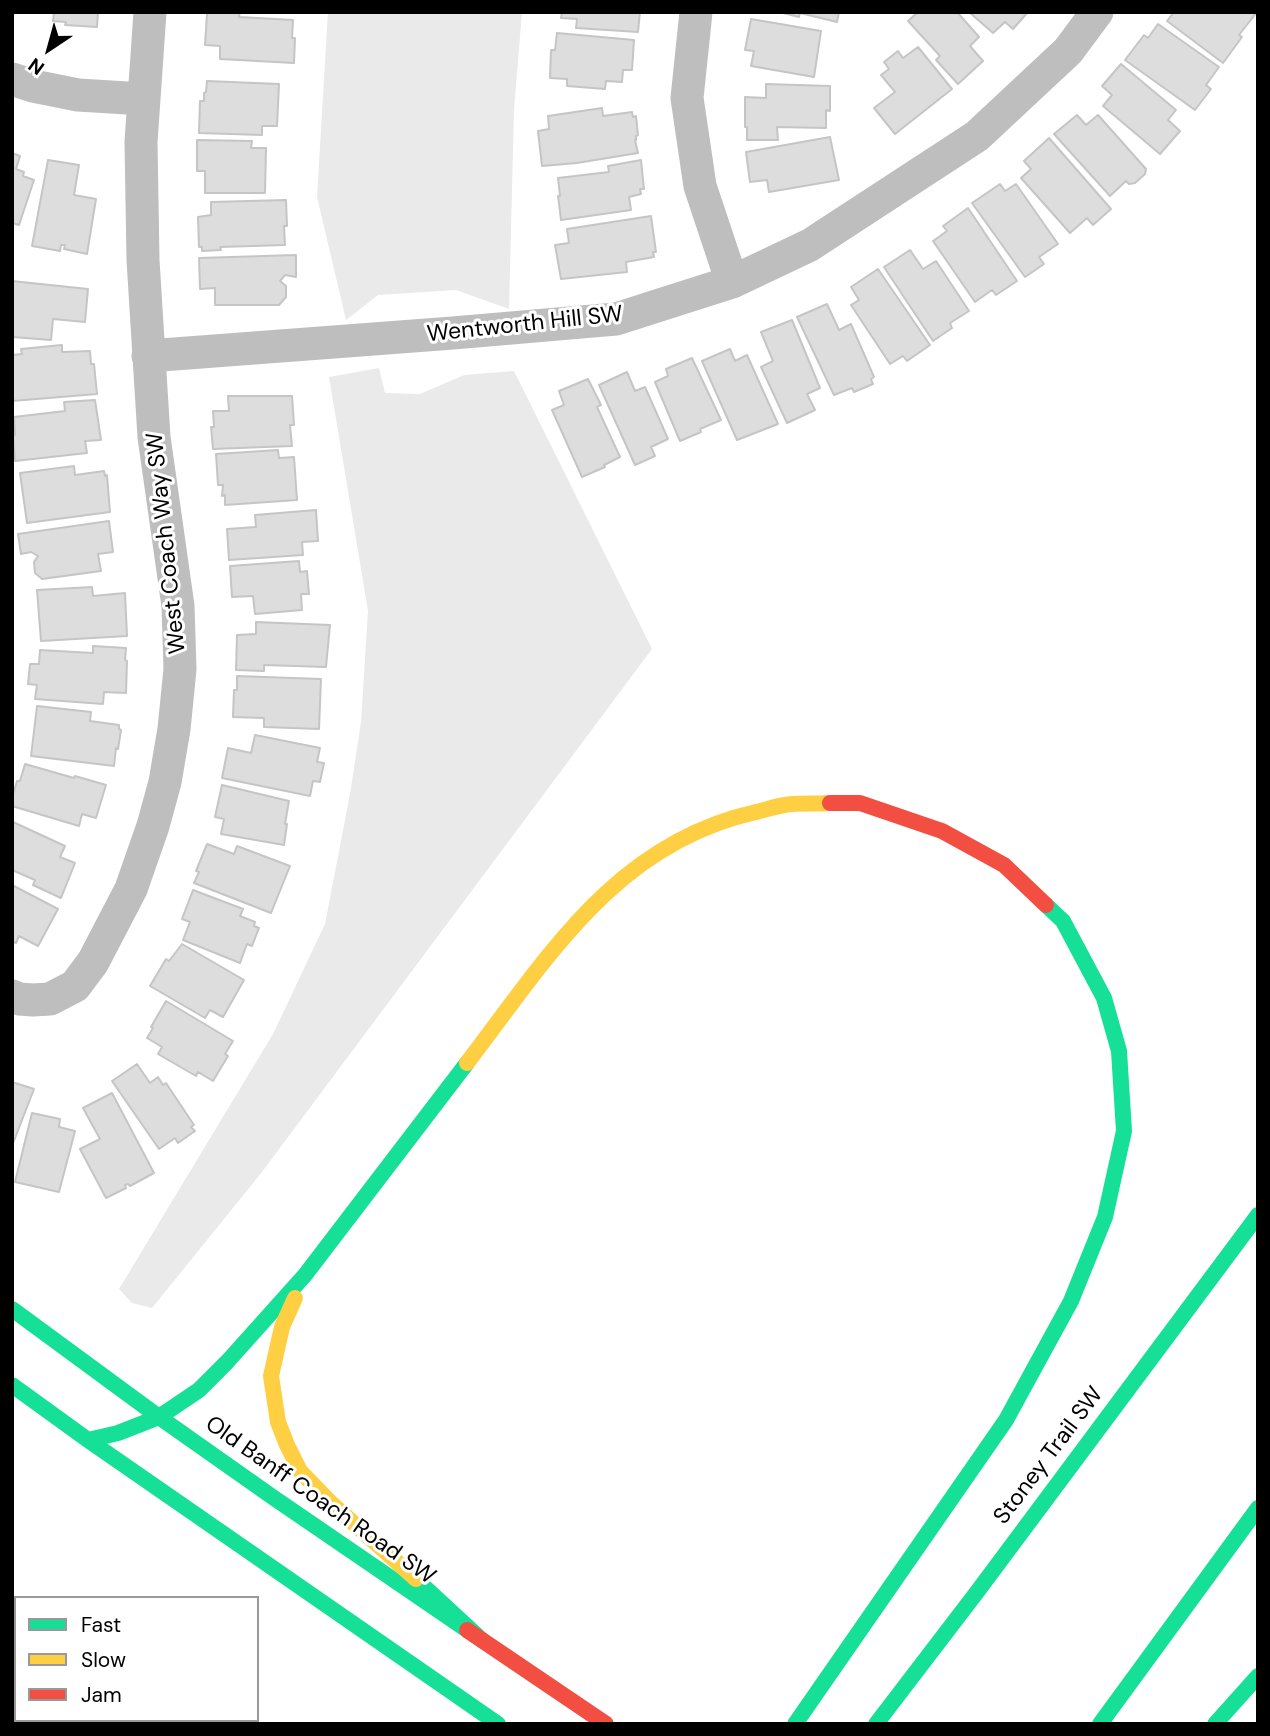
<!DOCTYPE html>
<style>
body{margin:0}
#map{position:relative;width:1270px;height:1736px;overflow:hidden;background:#fff;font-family:"DM Sans",sans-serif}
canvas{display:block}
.frame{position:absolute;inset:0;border:14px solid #000;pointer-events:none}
.legend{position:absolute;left:14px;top:1596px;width:245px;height:126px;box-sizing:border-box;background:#fff;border:2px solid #999;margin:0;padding:9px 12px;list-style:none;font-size:21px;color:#000}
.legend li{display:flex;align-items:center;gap:14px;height:35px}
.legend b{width:35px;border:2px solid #999}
.north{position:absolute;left:14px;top:14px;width:70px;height:70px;-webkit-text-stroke:5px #fff;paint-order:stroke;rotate:216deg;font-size:19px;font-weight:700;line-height:28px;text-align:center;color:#000}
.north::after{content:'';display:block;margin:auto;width:24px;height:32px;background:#000;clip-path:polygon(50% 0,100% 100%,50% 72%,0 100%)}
</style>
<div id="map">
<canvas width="1270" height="1736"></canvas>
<div class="frame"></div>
<ul class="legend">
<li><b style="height:9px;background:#16e098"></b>Fast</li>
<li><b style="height:9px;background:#ffcf43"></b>Slow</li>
<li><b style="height:9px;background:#f24e42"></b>Jam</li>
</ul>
<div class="north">N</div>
</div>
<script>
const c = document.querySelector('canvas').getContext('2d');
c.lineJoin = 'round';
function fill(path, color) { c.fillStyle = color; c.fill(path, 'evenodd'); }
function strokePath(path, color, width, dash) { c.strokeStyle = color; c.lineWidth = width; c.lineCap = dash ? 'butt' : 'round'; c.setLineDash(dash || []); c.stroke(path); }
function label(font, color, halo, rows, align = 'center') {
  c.font = font + ' "DM Sans",sans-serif'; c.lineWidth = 6; c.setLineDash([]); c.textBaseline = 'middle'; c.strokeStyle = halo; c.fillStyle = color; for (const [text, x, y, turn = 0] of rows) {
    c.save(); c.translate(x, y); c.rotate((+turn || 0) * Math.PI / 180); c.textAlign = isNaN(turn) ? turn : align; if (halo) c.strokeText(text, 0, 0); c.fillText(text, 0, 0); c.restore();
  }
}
fill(new Path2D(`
 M328 12H522L514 110 509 309 456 290 378 295 346 320 317 197Z
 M379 368 385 393 420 394 464 375 514 371 652 649 262 1172 152 1308 132 1303 119 1289 273 1034 325 924 350 794 361 722 368 611 329 377Z`), '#eaeaea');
const building = new Path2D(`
 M54 12H98L97 27 65 25 66 22 53 21Z
 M209 12H240L239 17 293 20 292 38H295L294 63 220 59V46L205 45 207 14Z
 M562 12H640L638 32 576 28 577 19 561 18Z
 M779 12H839L837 22 800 13 799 17Z
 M918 12H957L979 37 970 46 983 61 958 84 936 60 940 56 908 21Z
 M969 12H1028L1013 29 1005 22 993 33Z
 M1174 12H1257L1239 35 1242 37 1223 63 1167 21Z
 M751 19 821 31 814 77 751 66 754 51 745 50Z
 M1158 24 1219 67 1206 85 1211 89 1195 110 1125 60 1144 35 1148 38Z
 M557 33 634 40 632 70H623L622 82 606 81 605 89 567 86V79L550 78 551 50H555Z
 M918 47 952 89 895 134 874 108 895 92 881 75 889 69 884 62 898 51 903 58Z
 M1121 64 1176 110 1168 120 1180 131 1160 154 1103 106 1112 95 1102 86Z
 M207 81 279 84 277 126H262V135L199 133 200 101H204V93L206 92Z
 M766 84 830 86V111L826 110V128L777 127 778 140H747V127H745V97L766 98Z
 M602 108 603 116 632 112 633 117 636 116 638 135 636 136V140H635L638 153 577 163 542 166 538 131 549 129 548 116Z
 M1077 115 1086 125 1098 115 1146 169 1145 174 1135 183 1129 184 1126 181 1110 196 1054 134Z
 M830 137 839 180 769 192 767 180 750 182 746 152Z
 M1049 138 1111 209 1093 225 1087 218 1070 233 1021 178 1031 169 1024 161Z
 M197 140 252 141 251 148H266L265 193H205V171H197Z
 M12 153 20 156 16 169 24 172 23 176 34 180 19 225 12 223Z
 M48 160 79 165 74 195 96 199 87 254 64 249 65 245H61L60 251 32 246Z
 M641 160 644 189H640L641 194 629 197 631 210 561 220 558 196H560L558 178 609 172 608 166Z
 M1000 184 1005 191 1016 184 1058 244 1039 257 1044 264 1025 277 972 203Z
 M286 200 287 226H284L285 245 220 247 221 250 202 251V247H199L198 217 211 215V202Z
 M968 208 1017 281 996 295 992 290 975 302 933 241 947 231 943 226Z
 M651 216 656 252H653L654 257 626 262 627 272 561 279 555 245 569 243 567 229Z
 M910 250 923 269 936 261 969 311 950 323 952 328 933 341 884 267Z
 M296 255V277L285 275 280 281 286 286V297L279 305H215V288L200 289 199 258Z
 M878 269 930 345 907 361 903 356 890 364 851 305 859 300 851 287Z
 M12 281 88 289 85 322 53 319 51 340 12 337Z
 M827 304 839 330 851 324 874 377 871 379 873 384 854 392 852 388 834 395 797 317Z
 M792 320 820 388 807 394 815 410 787 423 761 367 773 361 761 332Z
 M62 345V352L90 351 91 364H94L97 394 12 401V355L22 354 21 349Z
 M730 349 735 361 747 355 778 424 737 440 702 361Z
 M692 358 721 420 700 429 701 432 680 441 655 382 668 376 666 369Z
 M627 372 635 391 645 387 668 439 651 447 655 456 635 465 599 385Z
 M588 379 601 405 597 407 620 457 604 465 605 467 582 477 552 410 564 405 559 391Z
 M228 396H292L294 425H290L292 446 213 449 211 427H214L213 411H229Z
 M95 400 101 440 85 441 87 453 15 461 13 435H15L14 417 65 411 64 402Z
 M278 450 279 458 294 457 297 500 225 505V495L222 496 223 485H218L216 454Z
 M74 466 75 475 104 471 105 476 107 475 110 512 27 523 20 473Z
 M316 510 318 541 302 542 303 555 229 560 227 529 256 527 255 515Z
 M109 521 113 552 98 554 101 571 42 579 35 573 34 562 38 556 31 552 21 554 18 534Z
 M299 561 300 572 307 571 309 594H301L302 610 255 614 253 596 232 597 230 566Z
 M92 587 93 596 125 593 127 636 41 641 37 590Z
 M256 622 330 625 326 667 264 665V671L236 670 237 635 256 634Z
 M93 646 126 648 125 660 127 661 126 693 104 692 103 704 35 699 37 685 28 684 30 664H39L40 650 93 653Z
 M237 676 321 679 319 729 264 727V718L233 717 234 690H237Z
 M37 706 91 712 90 721 119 725V729L121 730 118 749 116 748 114 766 31 756Z
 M255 735 320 748 317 762 324 763 320 782 313 781 310 796 222 778 228 748 251 753Z
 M25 764 74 778 75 776 106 785 96 818 82 814 79 826 12 806V798L17 781H20Z
 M222 785 289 801 285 824H287L284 845 221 834 224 819 215 817Z
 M13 822 65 846 60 857 75 863 61 898 33 885 35 880 12 870Z
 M207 844 234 854 237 846 290 866 271 913 194 883 199 872 196 871Z
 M12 885 58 909 38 946 19 936 16 943 12 941Z
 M193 890 243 909 240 916 255 922 254 926 259 928 252 946 247 944 240 963 183 940 190 922 182 919Z
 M182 944 244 980 223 1017 210 1010 205 1018 150 986 166 959 169 961Z
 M166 1001 233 1041 225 1054 228 1056 213 1081 198 1072 196 1076 158 1054 162 1047 147 1038 153 1028 151 1027Z
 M137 1064 150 1083 158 1077 163 1085 166 1083 194 1125 191 1127 195 1131 178 1143 175 1138 159 1149 112 1081Z
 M12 1082 34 1089 12 1146Z
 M112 1093 154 1173 130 1186 128 1184 125 1185 126 1188 106 1198 80 1149 100 1139 83 1108Z
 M32 1113 60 1119 59 1127 75 1131 59 1192 15 1182Z`);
fill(building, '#ddd');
strokePath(building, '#c5c5c5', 2);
strokePath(new Path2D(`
 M696 12 687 98 700 186 732 282
 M12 79 33 86 78 95 144 99
 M148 356 453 333 616 319 732 282 810 245 977 136 1068 51 1097 12
 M12 996 19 999 33 1000 50 999 75 986 93 962 131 889 153 826 165 782 174 729 180 669 178 606 154 437 143 260 141 142 150 12`), '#bebebe', 33);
strokePath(new Path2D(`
 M12 1309 159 1417 274 1498 467 1630
 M12 1385 88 1440 498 1724
 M88 1440 118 1433 159 1417 199 1390 227 1362 305 1275 467 1063
 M416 1579 483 1641
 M795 1724 1006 1420 1071 1301 1105 1217 1124 1131 1119 1051 1104 998 1063 921 1046 905
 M876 1724 977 1592 1258 1215
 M1100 1724 1258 1508
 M1215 1724 1258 1676`), '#16e098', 16);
strokePath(new Path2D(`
 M467 1063C548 957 616 843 756 812 768 809 780 805 792 804 804 803 817 804 830 803
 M295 1298 282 1327 271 1376 278 1422 287 1445 300 1471 331 1503 416 1579`), '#ffcf43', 16);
strokePath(new Path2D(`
 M830 803H860L942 831 1004 865 1046 905
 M467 1630 606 1724`), '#f24e42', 16);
label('23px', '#000', '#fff', [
 ["Wentworth Hill SW",525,325,-6],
 ["West Coach Way SW",167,543,-96],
 ["Stoney Trail SW",1049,1456,-53],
 ["Old Banff Coach Road SW",320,1501,35]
]);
</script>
